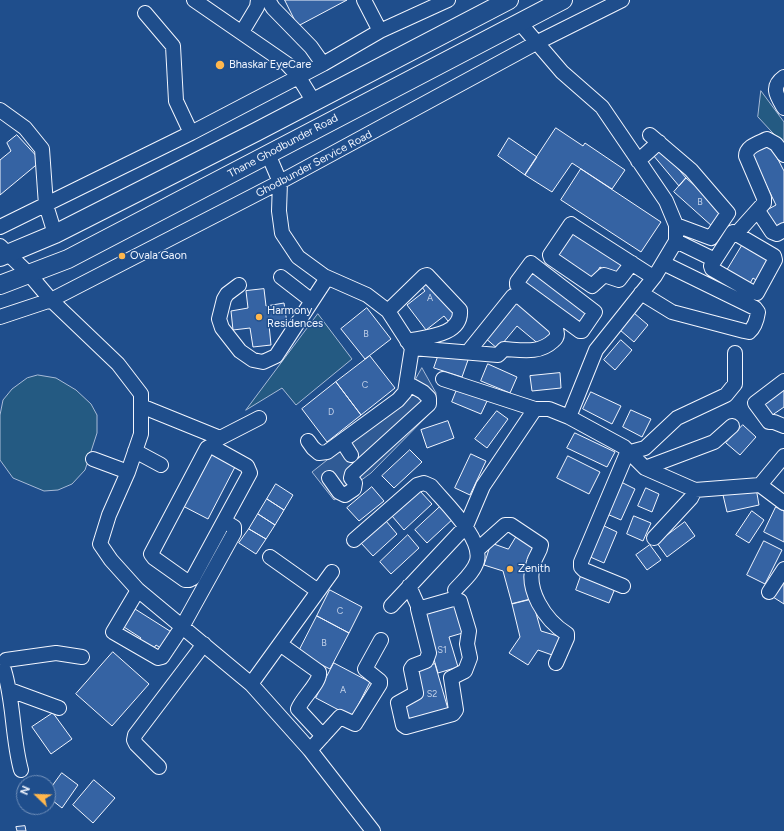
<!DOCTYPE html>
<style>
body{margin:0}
#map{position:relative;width:784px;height:831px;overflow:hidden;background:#1f4e8c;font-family:Figtree,sans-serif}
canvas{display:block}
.north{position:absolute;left:16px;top:775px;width:40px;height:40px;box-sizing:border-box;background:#1f4e8c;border:1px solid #7391ba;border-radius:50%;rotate:293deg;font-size:11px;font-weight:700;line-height:16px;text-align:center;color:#f2f6ff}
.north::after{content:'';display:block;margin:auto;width:14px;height:18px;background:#ffb74d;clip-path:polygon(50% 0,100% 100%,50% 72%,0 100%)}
</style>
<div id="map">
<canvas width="784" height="831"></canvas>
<div class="north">N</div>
</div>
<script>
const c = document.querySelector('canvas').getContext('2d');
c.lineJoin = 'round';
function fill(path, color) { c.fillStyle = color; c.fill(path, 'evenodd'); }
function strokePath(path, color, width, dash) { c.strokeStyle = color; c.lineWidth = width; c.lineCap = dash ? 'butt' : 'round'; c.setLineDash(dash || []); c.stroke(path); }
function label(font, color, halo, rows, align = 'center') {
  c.font = font + ' Figtree,sans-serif'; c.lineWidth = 3; c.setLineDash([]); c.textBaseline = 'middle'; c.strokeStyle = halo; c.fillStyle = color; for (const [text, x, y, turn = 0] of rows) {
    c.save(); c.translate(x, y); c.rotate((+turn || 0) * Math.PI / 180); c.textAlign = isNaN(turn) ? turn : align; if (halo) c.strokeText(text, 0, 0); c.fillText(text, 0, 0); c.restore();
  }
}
const green = new Path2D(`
 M761 91 784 122V145L758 117Z
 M318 314 352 359 296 405 282 388 246 410Z
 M38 375 56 378 76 390 91 404 97 415V433L85 470 72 484 58 490 44 491 13 478 0 460V415L3 400 12 389 27 378Z`);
fill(green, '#245a82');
strokePath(green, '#a8bbd7', 1);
const parking = new Path2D(`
 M422 368 436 393 433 410 371 473 334 500 312 472 405 398Z`);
fill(parking, '#305b95');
strokePath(parking, '#a8bbd7', 1);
const building = new Path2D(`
 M285 0H347L298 26Z
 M556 128 583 146 585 143 625 170 612 189 572 163 552 192 525 175Z
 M17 135 41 161 0 195V160L11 151 7 143Z
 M509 138 537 157 525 175 498 156Z
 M769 142 784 171V223L773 228 765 211 776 205 750 152Z
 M660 147 686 178 679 186 653 155Z
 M581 169 661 222 641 252 561 200Z
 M686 178 726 213 713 227 674 192Z
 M573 230 627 266 619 279 600 267 591 282 554 258Z
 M743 244 771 260 762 269 756 280 753 278 748 287 726 272Z
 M531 266 593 312 580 329 518 284Z
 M430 279 457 315 448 321 444 316 426 330 407 305 425 291 421 286Z
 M264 289 266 306 284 303 287 323 269 325 271 345 253 347 250 328 233 330 231 311 248 308 246 291Z
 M515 299 554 331 541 346 517 326 498 349 484 337Z
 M367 308 391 339 365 359 341 329Z
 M634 313 648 325 634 342 620 330Z
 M621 340 632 350 615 370 604 360Z
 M440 351 468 360 462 377 434 368Z
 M370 356 395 388 361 415 336 382Z
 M488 364 517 377 510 393 481 381Z
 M560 373 561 388 532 391 530 376Z
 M336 382 361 415 327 442 302 409Z
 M458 387 488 399 481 414 452 402Z
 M784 387V407L768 418 759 405Z
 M591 392 621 406 612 424 583 409Z
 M631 410 651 419 642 437 623 427Z
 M497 411 508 419 487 448 475 439Z
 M448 421 454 438 427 448 421 430Z
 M743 425 756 437 740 455 726 443Z
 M575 433 615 452 607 467 567 448Z
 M410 450 422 462 394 488 382 476Z
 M208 451 236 465 208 519 181 505Z
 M471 454 486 461 470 495 455 488Z
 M568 456 600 472 589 494 557 478Z
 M621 482 635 489 621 520 607 514Z
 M276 484 293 495 284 510 267 499Z
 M372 487 384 501 359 521 347 508Z
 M646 488 659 494 652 512 638 506Z
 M756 488 759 505 727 512 723 495Z
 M420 491 432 504 404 530 392 516Z
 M267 499 284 510 275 525 258 514Z
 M443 504 455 517 427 543 415 530Z
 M776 507 784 511V542L764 532Z
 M752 511 764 520 749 543 736 535Z
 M258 514 275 525 266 539 249 529Z
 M634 516 651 523 643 541 627 534Z
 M386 521 397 534 373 556 361 543Z
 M685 522 695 536 667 557 657 543Z
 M602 525 617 532 604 563 588 556Z
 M249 529 266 539 256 554 239 543Z
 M518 534 537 546 524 566 532 599 512 604 503 571 484 565 491 543 508 549Z
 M408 535 419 548 391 574 380 562Z
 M764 541 782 550 765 584 747 575Z
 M650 545 661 560 647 570 636 555Z
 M582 573 616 586 609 603 576 590Z
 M784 579V604L773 597Z
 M330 590 362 607 349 633 317 616Z
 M532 599 541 631 561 637 555 656 538 650 528 665 509 653 520 637 512 604Z
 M459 605 466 632 449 637 458 667 438 673 421 616Z
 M135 609 173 633 162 649 156 645 152 651 138 642 141 638 124 627Z
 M317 616 349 633 330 669 298 653Z
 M113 652 149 684 112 726 76 694Z
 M334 663 370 682 352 717 316 698Z
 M435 664 448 709 405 722 400 703 422 697 414 670Z
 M53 713 72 739 51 754 32 727Z
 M62 773 78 785 62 808 48 797V792Z
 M94 780 115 798 93 823 73 805Z
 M25 826 26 831H17L16 827Z`);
fill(building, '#3563a3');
strokePath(building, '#f2f6ff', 1);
const minor = new Path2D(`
 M194 0 287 64 298 76 314 102
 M268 0 273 8 311 47 323 64
 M364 0 380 31
 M145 13 173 46 176 101 191 133
 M520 23 562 72 602 107 666 201 676 225V241L655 276 596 350 569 417
 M242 32 257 7 258 0
 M784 77C770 87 777 96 784 108
 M0 110 25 128 42 149 46 205 55 234
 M650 135 691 170 728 213 711 238 676 225
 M268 154 280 182 279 211 282 233 298 257 324 276 367 295 388 311 412 348 405 392 398 400 327 452 319 453 313 448 308 441
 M638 161 659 142
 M758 211 772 232 777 234 784 230
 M0 227 191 133 323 64 380 31 448 0
 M733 232 774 256 775 260 757 293 752 292 712 269 711 266Z
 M737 233 764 203V198L746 156C746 146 759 143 767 139L776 144 784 155
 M676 241 715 260
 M0 246 29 274 51 300 118 364 141 394V434L128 472 109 515 100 544 111 560 138 590 251 684 310 750 373 831
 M531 263 595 312 582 331H580L517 285V282Z
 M632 263 619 280 604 275 592 286 551 258 550 255 571 224 572 225 653 277
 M281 277 312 301
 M239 285 227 294 224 299 219 319 222 328 240 351 253 360 263 362 276 356 327 278
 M641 293 672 312 744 331 749 332C755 327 757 319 758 312L755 308 663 263
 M388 311 424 276 427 275 460 310C462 336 425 337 407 341
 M0 317 51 300 280 182 536 43 622 0
 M412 348 498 355 504 349C522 350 539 354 553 341 558 337 558 333 555 327L520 297 513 296 468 352
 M443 379 535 409H549L569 417 624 447 645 468 695 490 760 485 784 456
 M784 381 755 403 769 422H774L784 426
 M141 406 220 438 259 418
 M342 441 351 455
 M211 446 247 466 250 473 193 578 189 580H185L154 558 151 554 207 448Z
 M135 451 161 465
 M93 459 128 472
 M645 468 714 442 732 426
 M329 478 339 492 345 495 354 489 355 483 351 478 352 474 429 404V398L423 392 407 383
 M760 485 784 503
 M654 538 691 498 695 490
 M354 540 417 485 424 483 431 486C444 502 483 538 477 561 474 572 463 581 455 590
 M477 550 505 525H511L541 545C540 552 536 555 534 562 524 589 545 620 567 634V638L556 663
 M270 557 318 591
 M409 586 418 606V609L429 653 426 661 413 666 411 669 416 693 398 703 403 725 406 727 453 714 456 710 451 678 465 671 470 658 467 644 469 631 460 601 453 599 418 609
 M623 586 584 570 581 567V562L627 453 645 448 677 418 726 395 735 384V353
 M138 590 113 632 158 658 162 657 182 627 234 533V527L224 521
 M769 592 784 569
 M391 606 466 526 483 486 535 409
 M280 644 319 672C321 682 302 698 298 709L323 736
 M6 660 56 653 82 657
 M4 670C14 702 12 737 21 770
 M251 684 332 572
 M10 690 59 708
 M310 750 340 717 355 724 380 684V681L365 669 381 640
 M159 767 136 744 134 740 135 735 204 644`);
const major = new Path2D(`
 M0 257 55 234 256 132 509 0
 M0 285 68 259 563 0`);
strokePath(minor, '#f2f6ff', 16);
strokePath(major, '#f2f6ff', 20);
strokePath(minor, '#1f4e8c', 14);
strokePath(major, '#1f4e8c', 18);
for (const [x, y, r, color] of [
 [220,65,5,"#ffb74d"],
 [122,256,4,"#ffb74d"],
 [259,317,4,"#ffb74d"],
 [510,569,4,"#ffb74d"]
]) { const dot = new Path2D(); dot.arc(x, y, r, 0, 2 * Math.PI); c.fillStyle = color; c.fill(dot); strokePath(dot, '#1f4e8c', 1.5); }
label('9px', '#c3d1e8', null, [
 ["B",700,202],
 ["A",430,298],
 ["B",366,334],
 ["C",365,385],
 ["D",331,412],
 ["C",340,611],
 ["B",324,643],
 ["S1",442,650],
 ["A",343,690],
 ["S2",432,694]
]);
label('11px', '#f2f6ff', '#1f4e8c', [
 ["Bhaskar EyeCare",229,65],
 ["Ovala Gaon",130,256],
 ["Harmony",267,311],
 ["Residences",267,324],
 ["Zenith",518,569]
], 'left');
label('11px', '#f2f6ff', '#1f4e8c', [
 ["Thane Ghodbunder Road",283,146,-28],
 ["Ghodbunder Service Road",314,164,-28]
]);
</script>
